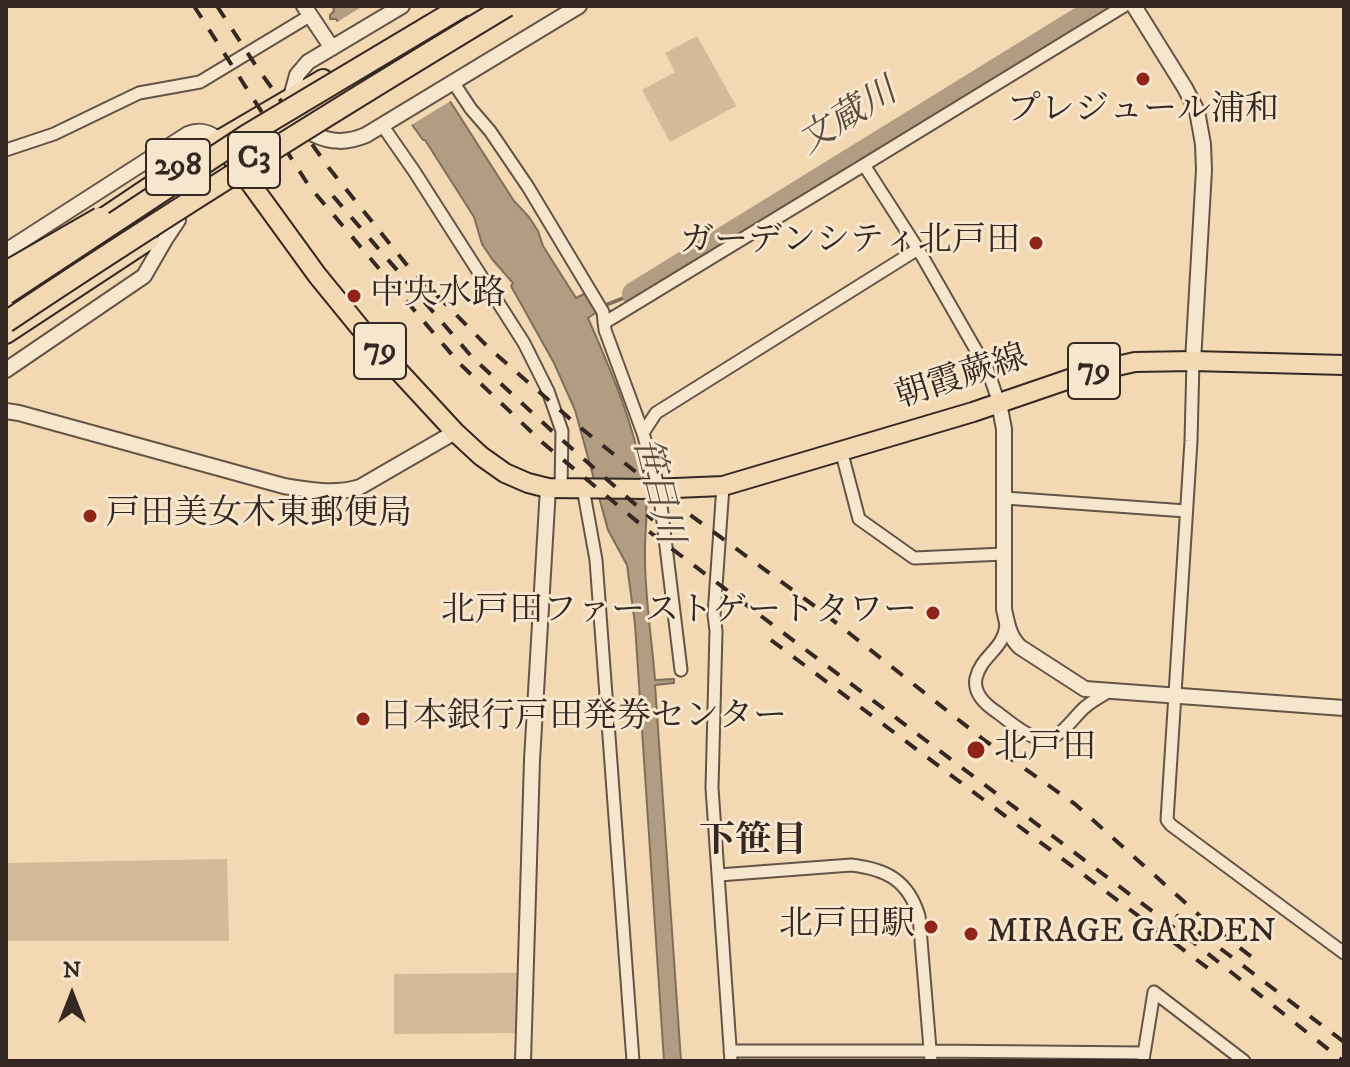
<!DOCTYPE html>
<meta charset="utf-8">
<style>
body{margin:0}
#map{position:relative;width:1350px;height:1067px;overflow:hidden;background:#f2d8b3;font-family:"IM FELL DW Pica",serif}
canvas{display:block}
.frame{position:absolute;inset:0;border:8px solid #352822;pointer-events:none}
.north{position:absolute;left:32px;top:955px;width:80px;height:80px;-webkit-text-stroke:6px #f7e6ce;paint-order:stroke;rotate:0deg;font-size:22px;font-weight:700;line-height:32px;text-align:center;color:#352822}
.north::after{content:'';display:block;margin:auto;width:28px;height:36px;background:#352822;clip-path:polygon(50% 0,100% 100%,50% 72%,0 100%)}
</style>
<div id="map">
<canvas width="1350" height="1067"></canvas>
<div class="frame"></div>
<div class="north">N</div>
</div>
<script>
const c = document.querySelector('canvas').getContext('2d');
c.lineJoin = 'round';
function fill(path, color) { c.fillStyle = color; c.fill(path, 'evenodd'); }
function strokePath(path, color, width, dash) { c.strokeStyle = color; c.lineWidth = width; c.lineCap = dash ? 'butt' : 'round'; c.setLineDash(dash || []); c.stroke(path); }
function label(font, color, halo, rows, align = 'center') {
  c.font = font + ' "IM FELL DW Pica","Noto Serif JP",serif'; c.lineWidth = 6; c.setLineDash([]); c.textBaseline = 'middle'; c.strokeStyle = halo; c.fillStyle = color; for (const [text, x, y, turn = 0] of rows) {
    c.save(); c.translate(x, y); c.rotate((+turn || 0) * Math.PI / 180); c.textAlign = isNaN(turn) ? turn : align; if (halo) c.strokeText(text, 0, 0); c.fillText(text, 0, 0); c.restore();
  }
}
fill(new Path2D(`
 M697 36 736 106 670 142 642 90 675 72 665 53Z
 M227 859 229 941H6V863Z
 M517 973 518 1033 394 1034V974Z`), '#d2ba9a');
const water = new Path2D(`
 M333 6H389L514 201 529 217 538 231 543 246 576 298 586 293 597 312 588 318C613 375 639 435 646 498 648 518 644 538 645 558 645 599 652 640 655 680L674 679V683L655 685 681 1061H664L635 624 627 565 608 530 575 410 554 363 511 286 513 283 492 259 482 244 474 217 425 140H423L336 19H330V15L334 11Z`);
fill(water, '#b29c82');
strokePath(water, '#806e5c', 2);
fill(new Path2D(`
 M363 6H394L454 99 408 127 334 24Z`), '#f2d8b3');
strokePath(new Path2D(`
 M603 306 634 294`), '#806e5c', 4);
strokePath(new Path2D(`
 M634 294 1101 6`), '#b29c82', 24);
const minor = new Path2D(`
 M453 82 471 109 490 131 528 187 603 312 605 330 643 433 659 489 681 670
 M382 125 414 171 524 343 548 391 562 431 561 489
 M6 150 54 134 139 93 200 82 311 15
 M864 165 1124 6
 M604 323 864 165 918 249 988 371 999 403
 M1193 361 1191 441 1167 820 1171 825 1344 953
 M643 433 656 413 918 249
 M841 450 859 519 914 558 1004 554
 M723 486 714 615 716 631 712 788 731 1061
 M583 488 596 560 633 1061
 M1005 498 1186 511
 M1006 625C1004 649 981 656 976 678 973 694 986 705 998 713 1009 721 1021 732 1034 737 1057 746 1069 722 1084 708 1092 701 1101 696 1110 691
 M719 875 851 865C886 869 908 880 919 916L931 1061
 M730 1051H930L1144 1053
 M1143 1060 1154 992 1244 1061`);
const tertiary = new Path2D(`
 M304 6 332 48
 M1134 6 1185 88 1197 111 1203 144 1204 170 1193 361
 M291 97 297 75 308 62 402 6
 M313 134C331 143 347 143 366 135L579 6
 M6 251 188 134C200 129 209 132 219 140
 M6 370 144 276 166 238 178 220
 M999 403 1004 429V609C1007 623 1009 637 1020 647L1085 689 1344 708
 M6 411 19 413 284 486C310 490 334 495 360 487L455 432
 M523 1061 532 760 548 488`);
const primary = new Path2D(`
 M219 140 317 275 370 340 455 432 481 456 505 473 528 483 548 488 651 489 723 486 973 412 1090 372 1135 362 1193 361 1344 365`);
const trunk = new Path2D(`
 M88 228 219 140 323 79
 M6 334 149 240`);
strokePath(minor, '#645446', 15);
strokePath(tertiary, '#645446', 18);
strokePath(primary, '#352822', 22);
strokePath(trunk, '#352822', 22);
strokePath(minor, '#f7e6ce', 11);
strokePath(tertiary, '#f7e6ce', 14);
strokePath(primary, '#f2d8b3', 18);
strokePath(trunk, '#f2d8b3', 18);
strokePath(new Path2D(`
 M194 6 309 186 459 363 543 443 651 533 1197 945 1343 1061
 M217 6 256 66 329 168 406 264 490 349 576 424 682 509 820 610 984 740 1075 804 1209 924 1262 965
 M333 196 472 357 552 431 653 520
 M771 640 1209 969
 M1176 915 1344 1042`), '#352822', 4, [14, 14]);
const motorwayBridge = new Path2D(`
 M6 272 100 218
 M6 294 247 135 463 6
 M6 322C170 212 338 108 507 6`);
strokePath(motorwayBridge, '#352822', 24, []);
strokePath(motorwayBridge, '#f2d8b3', 20);
for (const [x, y, r, color] of [
 [1143,79,8,"#8f2418"],
 [1036,243,8,"#8f2418"],
 [354,296,8,"#8f2418"],
 [90,516,8,"#8f2418"],
 [933,613,8,"#8f2418"],
 [363,719,8,"#8f2418"],
 [976,750,10,"#8f2418"],
 [931,927,8,"#8f2418"],
 [971,934,8,"#8f2418"]
]) { const dot = new Path2D(); dot.arc(x, y, r, 0, 2 * Math.PI); c.fillStyle = color; c.fill(dot); strokePath(dot, '#f7e6ce', 3); }
for (const [x, y, w] of [
 [254,160,52],
 [178,167,64],
 [380,351,52],
 [1094,371,52]
]) { const box = new Path2D(); box.roundRect(x - w / 2, y - 28, w, 56, 6); c.fillStyle = '#f7e6ce'; c.fill(box); strokePath(box, '#352822', 2); }
label('bold 32px', '#352822', null, [
 ["C3",254,160],
 ["298",178,167],
 ["79",380,351],
 ["79",1094,371]
]);
label('34px', '#352822', '#f7e6ce', [
 ["プレジュール浦和",1143,112,"center"],
 ["ガーデンシティ北戸田",1020,243,"right"],
 ["中央水路",370,296],
 ["戸田美女木東郵便局",106,516],
 ["北戸田ファーストゲートタワー",917,613,"right"],
 ["日本銀行戸田発券センター",379,719],
 ["北戸田",994,750],
 ["北戸田駅",915,927,"right"],
 ["MIRAGE GARDEN",987,934]
], 'left');
label('34px', '#352822', '#f7e6ce', [
 ["朝霞蕨線",962,379,-18]
]);
label('italic 36px', '#5a4b3f', '#f7e6ce', [
 ["文蔵川",849,119,-32],
 ["笹目川",655,491,76]
]);
label('bold 36px', '#352822', '#f7e6ce', [
 ["下笹目",753,844]
]);
</script>
